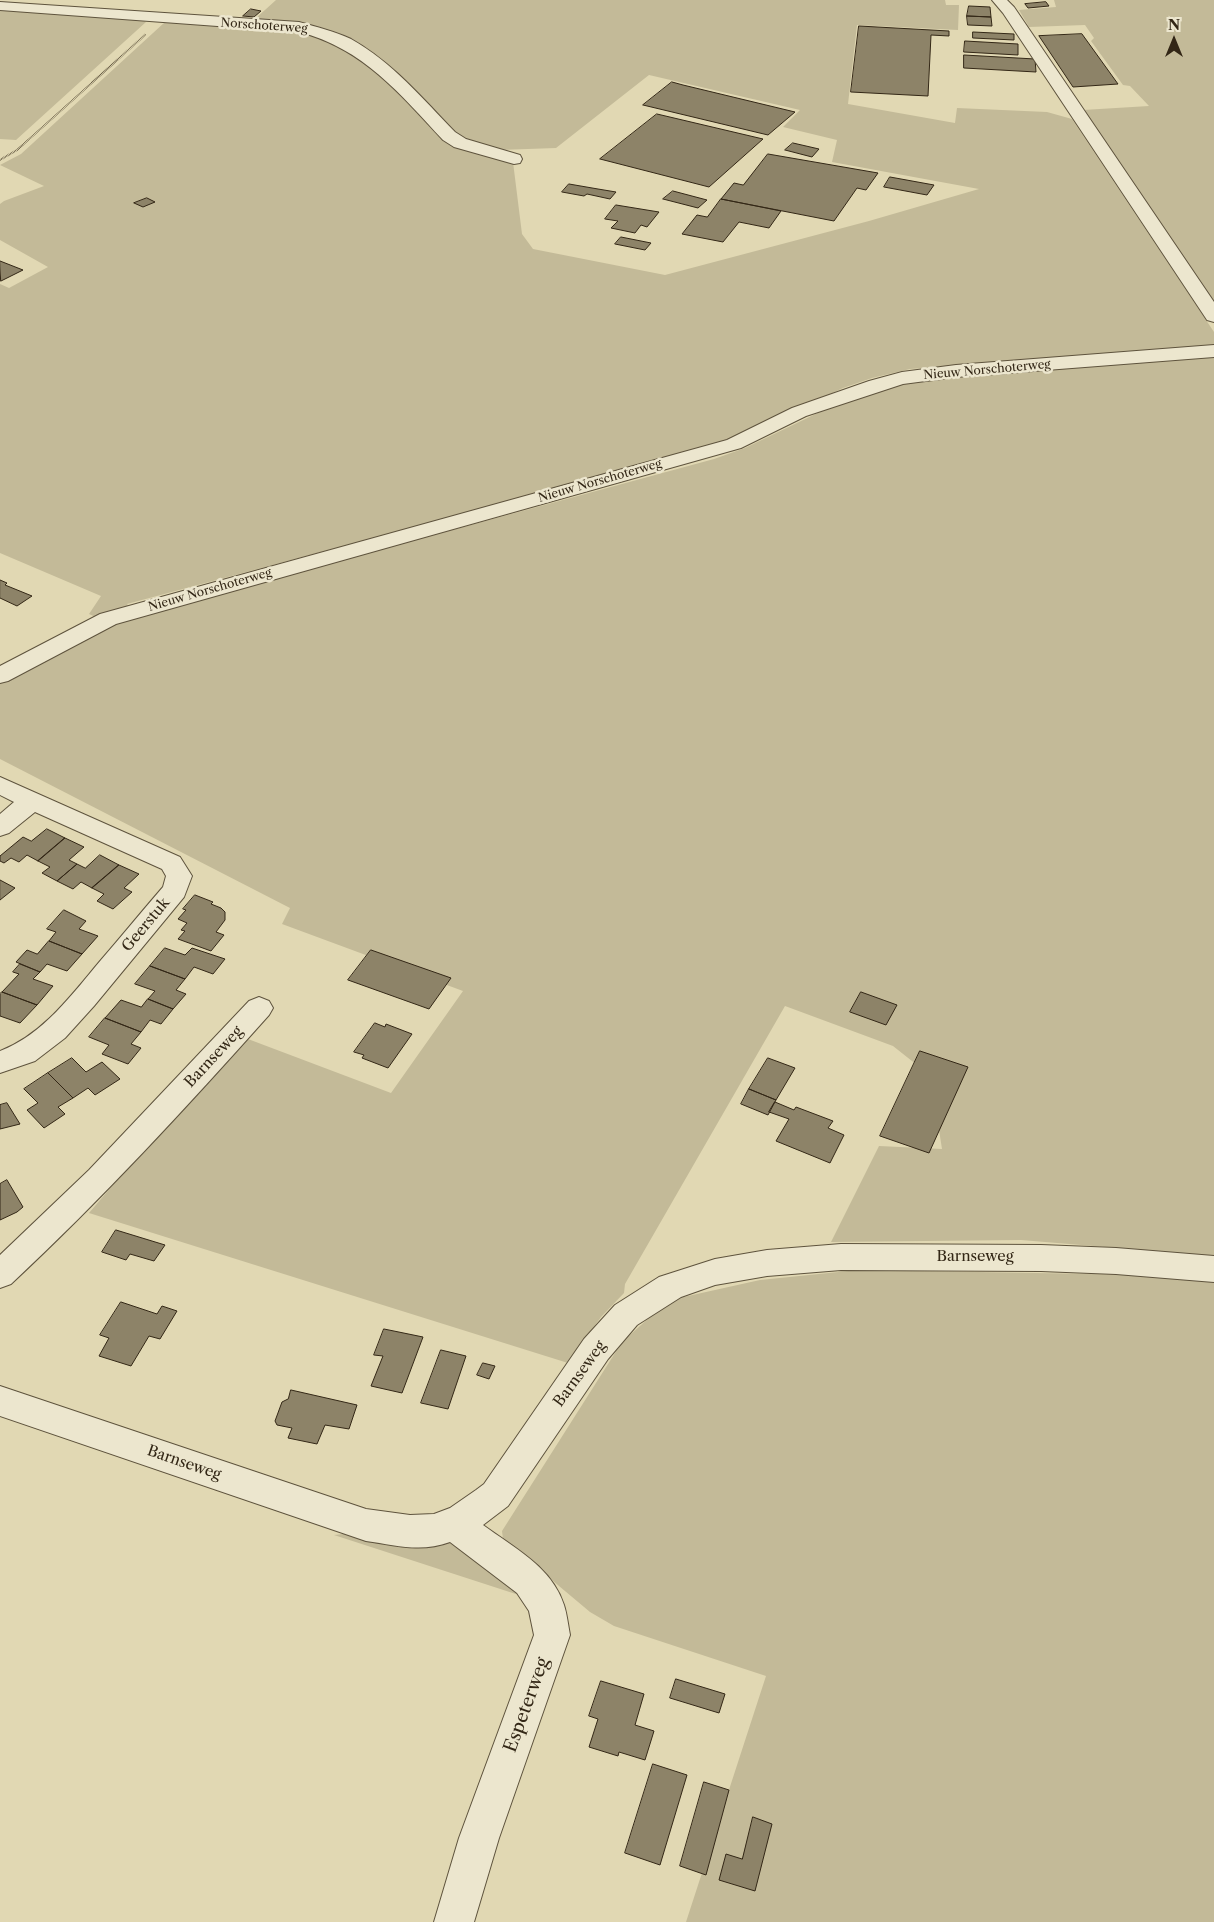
<!DOCTYPE html>
<style>
body{margin:0}
#map{position:relative;width:1214px;height:1922px;overflow:hidden;background:#e1d8b3;font-family:"Libre Caslon Text",serif}
canvas{display:block}
.north{position:absolute;left:1149px;top:15px;width:50px;height:50px;-webkit-text-stroke:4px #ece6ce;paint-order:stroke;rotate:0deg;font-size:14px;font-weight:700;line-height:20px;text-align:center;color:#332716}
.north::after{content:'';display:block;margin:auto;width:18px;height:22px;background:#332716;clip-path:polygon(50% 0,100% 100%,50% 72%,0 100%)}
</style>
<div id="map">
<canvas width="1214" height="1922"></canvas>
<div class="north">N</div>
</div>
<script>
const c = document.querySelector('canvas').getContext('2d');
c.lineJoin = 'round';
function fill(path, color) { c.fillStyle = color; c.fill(path, 'evenodd'); }
function strokePath(path, color, width, dash) { c.strokeStyle = color; c.lineWidth = width; c.lineCap = dash ? 'butt' : 'round'; c.setLineDash(dash || []); c.stroke(path); }
function label(font, color, halo, rows, align = 'center') {
  c.font = font + ' "Libre Caslon Text",serif'; c.lineWidth = 5; c.setLineDash([]); c.textBaseline = 'middle'; c.strokeStyle = halo; c.fillStyle = color; for (const [text, x, y, turn = 0] of rows) {
    c.save(); c.translate(x, y); c.rotate((+turn || 0) * Math.PI / 180); c.textAlign = isNaN(turn) ? turn : align; if (halo) c.strokeText(text, 0, 0); c.fillText(text, 0, 0); c.restore();
  }
}
fill(new Path2D(`
 M276 0H945L946 5H959L958 30 857 25 848 104 955 123 957 108 1047 112 1072 119 1214 332V347L910 369 872 378 843 388 728 443 127 604 130 608 98 618 89 614 101 596 0 553V284L9 288 48 267 0 240V204L4 201 44 186 0 165 21 154 165 22 302 33 333 42 367 61 441 138 513 162 522 234 533 249 665 275 869 221 979 189 832 162 837 140 783 127 800 110 649 75 556 148 499 150 460 138 380 60 295 22 255 19Z
 M1054 0H1214V307L1083 110 1149 106 1130 86 1123 85 1091 41 1094 38 1085 25 1029 27 1019 10 1056 7Z
 M0 9 142 20 146 22 16 140 0 139Z
 M1214 356V1256L1021 1240 831 1242 879 1146 942 1149 932 1085 917 1065 893 1046 785 1006 625 1284 624 1293 601 1317 568 1363 89 1213 240 1036 391 1093 463 991 282 924 290 908 0 759V679L102 625 714 459 745 448 855 395 911 380Z
 M858 1270 1214 1276V1922H686L766 1676 614 1626 590 1612 503 1539 502 1531 622 1342 650 1317 679 1298 760 1280Z
 M353 1533 450 1543 476 1555 525 1597 334 1535Z`), '#c3ba98');
const building = new Path2D(`
 M1046 2 1049 6 1028 8 1025 4Z
 M969 6 990 7 991 17 967 16Z
 M251 9 261 11 254 17 243 16Z
 M967 16 991 17 992 26 968 25Z
 M859 26 949 31V36L931 35 928 96 851 92Z
 M973 32 1014 34V40L973 38Z
 M1082 34 1118 84 1073 87 1039 36Z
 M965 41 1018 44V55L964 52Z
 M964 55 1035 59 1036 72 964 68Z
 M672 82 683 85 795 112 768 135 643 105Z
 M657 114 763 139 709 187 600 159Z
 M793 143 819 149 812 157 785 150Z
 M768 154 878 173 866 190 857 188 834 221 721 199 734 183 743 185Z
 M890 177 934 185 927 195 884 187Z
 M569 184 598 189 616 192 610 199 587 194 584 196 562 192Z
 M673 191 707 200 698 208 663 199Z
 M147 198 155 202 143 207 134 203Z
 M721 199 781 211 769 228 739 222 723 242 682 234 697 215 707 217Z
 M616 205 659 212 647 227 641 225 635 233 611 228 618 221 605 219Z
 M621 237 651 243 645 250 615 244Z
 M0 261 23 270 1 281Z
 M0 580 7 583 5 585 32 596 17 606 0 598Z
 M47 829 65 838 38 861 27 855 19 862 11 858 4 863 0 861V856L23 837 31 841Z
 M65 838 84 847 69 860 77 864 57 881 42 873 50 867 38 861Z
 M100 855 119 865 92 888 81 882 73 889 57 881 77 864 85 868Z
 M119 865 139 874 124 888 132 892 113 909 97 901 104 894 92 888Z
 M0 880 15 888 0 900Z
 M195 895 213 902 211 904 221 908 225 912V920L216 932 224 935 211 951 178 939 185 931 181 930 187 923 178 919 186 910 183 909Z
 M64 910 86 921 79 929 98 936 82 954 49 941 56 932 47 929Z
 M49 941 82 954 67 971 47 964 40 972 16 962 27 950 37 954Z
 M165 948 185 955 192 948 225 959 213 974 194 967 185 979 150 966Z
 M371 950 451 978 429 1009 348 980Z
 M20 964 40 972 33 979 53 986 37 1005 2 992 19 974 13 972Z
 M150 966 185 979 176 990 186 994 173 1009 148 999 155 991 135 984Z
 M2 992 37 1005 20 1023 0 1016V994Z
 M861 992 897 1005 886 1025 850 1012Z
 M148 999 173 1009 161 1024 150 1020 141 1032 105 1018 121 1000 141 1007Z
 M105 1018 141 1032 131 1044 141 1048 128 1064 102 1054 109 1045 89 1037Z
 M375 1023 385 1027 386 1024 412 1034 388 1068 362 1058 364 1055 354 1052Z
 M920 1051 968 1067 929 1153 880 1136Z
 M72 1058 86 1072 102 1062 120 1079 95 1095 88 1088 73 1098 48 1073Z
 M768 1058 795 1068 776 1100 749 1089Z
 M48 1073 73 1098 58 1107 65 1114 44 1128 27 1110 38 1103 24 1089Z
 M749 1089 776 1100 768 1115 741 1104Z
 M775 1102 794 1110 796 1107 833 1121 828 1128 844 1135 830 1163 776 1141 789 1119 769 1112Z
 M7 1103 20 1124 0 1129V1105Z
 M7 1180 23 1207 17 1212 0 1220V1184Z
 M116 1230 165 1245 154 1261 130 1254 126 1260 102 1252Z
 M121 1302 157 1314 162 1306 177 1311 160 1339 149 1336 131 1366 99 1356 109 1338 100 1335Z
 M384 1329 423 1337 402 1393 371 1386 383 1356 374 1355Z
 M441 1350 466 1356 448 1409 421 1403Z
 M483 1363 495 1366 489 1379 477 1375Z
 M291 1390 357 1405 349 1429 325 1425 317 1444 288 1438 292 1428 277 1425 275 1421 282 1402 288 1399Z
 M676 1679 725 1694 719 1713 670 1698Z
 M601 1681 644 1694 635 1725 654 1731 645 1760 619 1752 618 1756 589 1747 598 1719 589 1716Z
 M653 1764 687 1775 660 1865 625 1853Z
 M704 1782 729 1790 706 1875 680 1866Z
 M753 1817 772 1824 755 1891 719 1880 726 1854 742 1859Z`);
fill(building, '#8d8368');
strokePath(building, '#332716', 1);
const minor = new Path2D(`
 M992 0H1007L1014 7 1214 302V322L1207 320 1003 13Z
 M0 2 299 22C317 27 334 31 351 39 392 62 423 99 455 132L466 139 520 155 522 159 520 163 514 164 454 147 443 140C400 94 363 48 299 32L0 10Z
 M1214 345V357L956 377 903 384 806 416 741 448 116 624 8 681 0 683V666L100 614 727 440 792 408 869 381 902 372 956 365Z
 M0 777 180 857 192 876 184 897 94 1006 65 1038 35 1061 0 1073V1051C43 1035 73 993 101 960 122 936 142 911 163 887L166 876 162 869 35 812 9 833 0 836V814L14 802 0 795Z
 M259 997 269 1001 273 1008 269 1015C186 1108 102 1199 11 1284L0 1288V1255L89 1170 249 1001Z
 M841 1244 1041 1245 1116 1248 1214 1256V1282L1116 1274 1041 1271 841 1270 767 1276 715 1285 681 1297 637 1325 608 1359 508 1506 483 1525C513 1547 552 1567 564 1605 567 1614 568 1625 570 1635L499 1838 474 1922H434L459 1838 534 1635 529 1611 517 1593 450 1542C421 1553 395 1545 366 1541L0 1416V1386L366 1509 410 1515 434 1514 450 1508 476 1490 484 1484 584 1339 615 1305 659 1277 715 1259 767 1250Z`);
strokePath(minor, '#5e533d', 2);
strokePath(new Path2D(`
 M0 160 17 150 146 34`), '#332716', 2, [0.5, 1]);
fill(minor, '#ece6ce');
label('12px', '#332716', '#ece6ce', [
 ["Norschoterweg",264,26,4],
 ["Nieuw Norschoterweg",987,370,-5],
 ["Nieuw Norschoterweg",600,481,-16],
 ["Nieuw Norschoterweg",210,590,-16]
]);
label('15px', '#332716', '#ece6ce', [
 ["Geerstuk",146,925,-50],
 ["Barnseweg",214,1057,-47],
 ["Barnseweg",975,1257],
 ["Barnseweg",580,1374,-54],
 ["Barnseweg",184,1463,19]
]);
label('18px', '#332716', '#ece6ce', [
 ["Espeterweg",527,1705,-70]
]);
</script>
